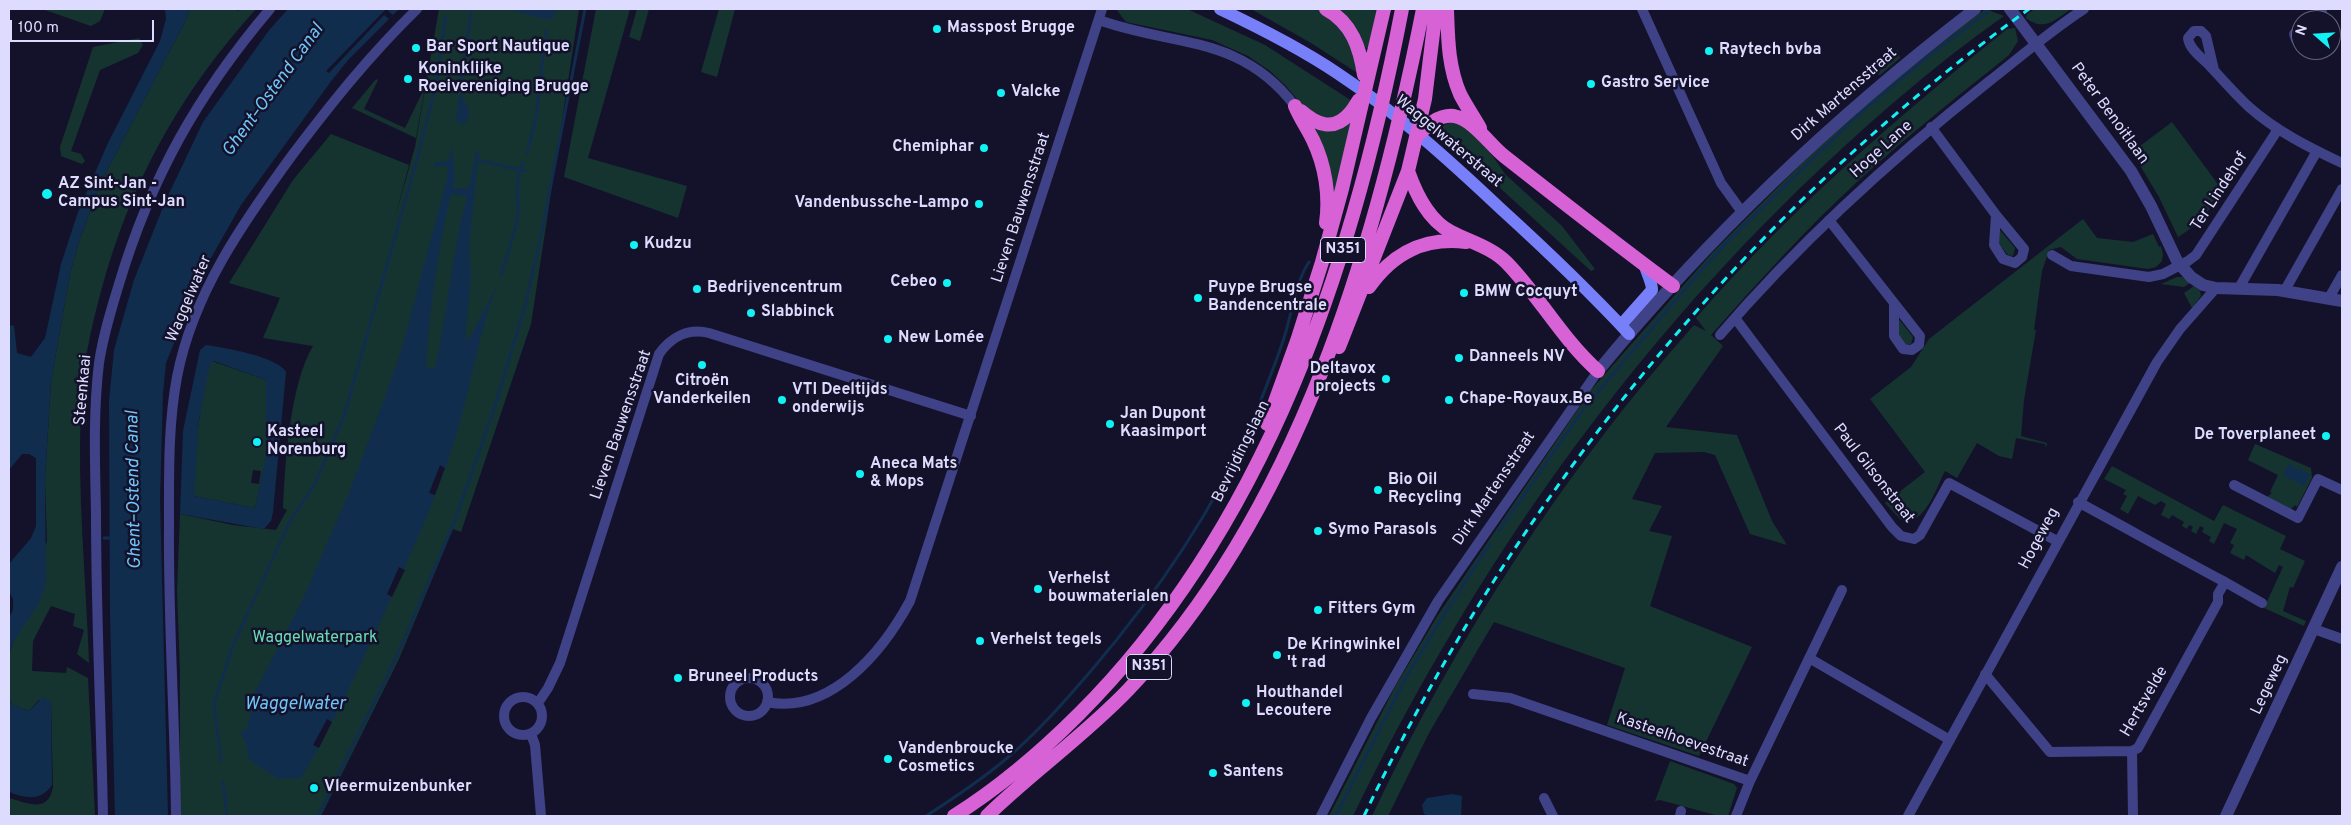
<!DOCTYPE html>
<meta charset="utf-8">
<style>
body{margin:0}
#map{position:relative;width:2351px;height:825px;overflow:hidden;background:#14122a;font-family:Overpass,sans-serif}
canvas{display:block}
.frame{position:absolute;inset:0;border:10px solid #dddcfe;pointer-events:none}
.north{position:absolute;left:2291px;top:10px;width:50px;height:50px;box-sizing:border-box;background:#14122a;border:1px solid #64637f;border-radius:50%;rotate:289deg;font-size:14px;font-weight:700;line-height:20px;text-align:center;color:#dddcfe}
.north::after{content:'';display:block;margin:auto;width:18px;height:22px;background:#11f2f5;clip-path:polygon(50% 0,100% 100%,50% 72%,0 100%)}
.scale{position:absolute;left:10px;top:20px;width:144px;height:22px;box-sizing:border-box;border:2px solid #dddcfe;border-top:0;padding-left:6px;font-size:15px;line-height:18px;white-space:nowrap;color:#dddcfe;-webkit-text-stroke:4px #14122a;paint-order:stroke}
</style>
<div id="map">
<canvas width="2351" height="825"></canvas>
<div class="frame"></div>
<div class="north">N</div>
<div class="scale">100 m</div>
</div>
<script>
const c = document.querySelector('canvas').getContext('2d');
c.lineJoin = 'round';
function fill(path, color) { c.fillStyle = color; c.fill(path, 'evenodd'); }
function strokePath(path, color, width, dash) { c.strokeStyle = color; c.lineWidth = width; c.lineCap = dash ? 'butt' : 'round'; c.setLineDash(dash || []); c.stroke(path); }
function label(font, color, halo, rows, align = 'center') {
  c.font = font + ' Overpass,sans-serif'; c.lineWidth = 5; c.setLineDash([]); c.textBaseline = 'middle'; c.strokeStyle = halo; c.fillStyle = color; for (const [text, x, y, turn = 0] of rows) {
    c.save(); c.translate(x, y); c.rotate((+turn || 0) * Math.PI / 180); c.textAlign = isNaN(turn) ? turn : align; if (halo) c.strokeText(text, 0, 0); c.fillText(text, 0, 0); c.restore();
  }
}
fill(new Path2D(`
 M42 9H105L100 21 91 26Z
 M189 9H235L238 11 240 9H256C180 93 131 181 101 291 91 329 82 367 81 406 77 492 86 578 89 663L77 654 84 630 73 626 75 614 51 606 33 641 32 671 66 673 67 667 88 678 95 816H9V798C28 803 48 814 53 787L51 703 39 700 29 711 12 705 10 699V652L47 541 45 480 51 382 70 274 78 244 102 180 187 18Z
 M439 9H579L531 324 461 532 453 529 399 659 321 816H180V672L177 591 180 514 233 525 276 530 287 510 283 508C285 464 290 384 313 346L263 338 280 298 229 283 293 180 331 134 409 165 394 221 415 147Z
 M596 9H630L588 158 687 186 678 218 564 177Z
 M637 9H649L640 41 629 37Z
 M719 9H735L717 77 701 72Z
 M1116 9H1187L1265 45 1352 101 1345 113 1327 120 1308 112 1286 86 1270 71 1248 56 1212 40 1126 22Z
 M1251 9H1317C1346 19 1351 48 1359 74L1311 43Z
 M1334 9H1380L1368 48 1362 47Z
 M1985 9 2004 16C1930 68 1861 129 1796 192 1610 374 1467 582 1353 816H1329L1395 687 1438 615 1591 390 1712 253 1800 165 1842 125 1907 70Z
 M2035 9H2071C2055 20 2044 32 2026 18L2027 14Z
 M2015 28 2018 41 2009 55C1958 96 1906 137 1858 181 1806 229 1758 282 1711 335L1723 346 1666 427 1737 435 1772 521 1787 545 1750 534 1715 455 1704 452 1655 453 1632 499 1662 506 1649 531 1672 536 1650 606 1752 647 1699 756 1607 725 1625 668 1494 622 1429 733 1388 816H1372C1456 639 1564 471 1694 325L1706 331 1696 318C1789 211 1896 118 2007 29Z
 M139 38 143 45 138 53 100 70 71 151 81 154 85 161 82 164 61 156 60 147 93 47Z
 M1893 50H1898L1900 58 1880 75 1872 72V67Z
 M376 79 378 80 364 109 405 128 425 87 416 138 352 108Z
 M1353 118 1334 196 1312 127Z
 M1453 122 1465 126 1492 155 1505 174 1562 226 1595 269 1591 271 1443 136 1438 135 1444 125Z
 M2172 122 2223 191 2199 223 2178 237 2159 197 2132 152Z
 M2083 219 2097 238 2133 242 2153 234 2159 247 2161 246 2163 254 2162 261 2156 267 2148 269 2077 259 2061 247 2049 250 2042 271 2034 330H2036L2024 400 2021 436 2047 443 2046 448 2045 444 2016 438 2012 459 1999 456 1977 443 1957 478 1945 471C1936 488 1924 529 1900 519L1885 503 1925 472 1870 399 1911 367 1929 339Z
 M1999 229 2015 248 2013 256 2008 255 1999 244Z
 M2177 277H2182L2190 283 2184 287 2161 284Z
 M2194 286 2200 291 2201 296 2192 308 2184 293Z
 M1898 318 1913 337 1911 344H1905L1898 335Z
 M212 361 266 380 267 430 266 460 255 508 194 496C192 475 202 376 212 361ZM253 470 261 471 259 484 251 483Z
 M2255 444 2311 468 2312 478 2297 507 2295 505 2291 509 2267 497 2272 493 2270 492 2278 475 2248 460Z
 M2112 466 2214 521 2223 505 2286 536 2280 549 2305 561 2293 588 2290 587 2283 611 2306 621 2304 626 2264 608 2283 567 2279 565 2275 573 2246 555 2244 560 2230 553 2234 545 2230 543 2237 529 2224 523 2214 544 2209 541 2211 537 2202 532 2204 528 2200 526 2196 534 2191 531 2193 527 2189 525 2187 529 2182 526 2184 522 2172 515 2169 519 2161 515 2166 504 2161 501 2155 505 2138 496 2128 514 2120 509 2127 496 2123 494 2126 490 2104 479Z
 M1670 761 1734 784 1737 788 1728 816H1719L1660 800 1655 801Z`), '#153430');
fill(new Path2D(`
 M165 9H189L187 18 102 180 78 244 70 274 51 382 45 480 46 583 39 604 13 642 10 652V699L12 705 29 711 43 697 51 703 52 785C40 802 26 798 9 792V618L13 610V599L9 592V564L31 538 36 526V458L29 454H22L9 470V325L14 326 17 353 31 357 45 338 61 264 78 212 108 143 160 41 166 19Z
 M288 9H399L349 59 332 80 241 205 203 272 166 363 163 393 160 500 168 816H115L110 614 109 401 114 350 134 280 165 202 203 122 270 29Z
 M508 9H544L551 11 556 9 553 19H544Z
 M461 84 462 98C469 106 471 115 465 123L461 124 456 120Z
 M452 144 455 180 453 188H469L476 150 479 151 469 246 471 274 465 340 472 334 497 285C477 338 470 394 452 448 434 503 410 556 386 609 360 666 334 724 301 778L278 779 249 760 245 740 240 734 247 729 254 694 302 601 348 495 382 405 402 348 447 178 448 166 434 167 435 163 449 161ZM451 194 467 196C452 252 448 310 435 367L431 369 427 367 426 364C430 307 438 249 451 194Z
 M206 345C225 348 276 356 286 372L273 512 271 521 264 529 180 514 183 431 200 350ZM214 361 266 380V457L255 508 194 496 199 419 210 365Z
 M2288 464 2310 474 2304 486 2283 475Z
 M1453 794 1462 796 1461 816H1430L1424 814 1422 805 1427 798Z`), '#112d4e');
fill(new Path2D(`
 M386 9H390L388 11 393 15 389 19 384 15 329 73 326 71Z
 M440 465 445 468 435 495 429 493Z
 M399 567 405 570 392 597 387 594Z
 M327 719 332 722 319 748 313 745Z`), '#14122a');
strokePath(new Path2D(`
 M461 84 471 12
 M527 153 536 118 546 31
 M478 160 525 171
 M501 275C506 257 513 239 517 221 521 201 512 183 523 163
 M1499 531 1585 407 1698 274 1730 239 1857 116 1921 62 1989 11
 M104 538H113
 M221 761 214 704 232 648 288 525 314 485 344 416 418 156 436 84 446 17
 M223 782 227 816
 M318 816 397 656 455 520 493 412 525 306 540 241 585 9
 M926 816C954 798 981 780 1006 759 1037 733 1064 702 1090 672 1155 596 1212 514 1252 422 1263 395 1274 368 1283 341 1292 315 1294 285 1309 262
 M1336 816 1404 681 1437 626 1490 544`), '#112d4e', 3);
strokePath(new Path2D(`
 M1642 9 1721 183 1742 212
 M1099 20C1174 47 1240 34 1295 106
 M2309 20 2322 12
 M2301 25 2294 34 2296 40 2301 43
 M2214 70 2206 36 2201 31H2194L2188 38C2189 49 2202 58 2209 65 2222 79 2235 94 2249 107 2276 131 2310 148 2342 163
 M1931 127 1996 215 1994 245 2003 259 2015 263 2022 257 2024 249 1996 215
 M1829 220 1920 336 1919 345 1912 350 1903 349 1894 336V305
 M2052 255 2071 266 2149 277 2163 274 2188 261 2196 255 2275 134 2277 128
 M2239 288 2317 151
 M2285 290 2342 189
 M2329 298 2342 275
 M1735 318 1892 527 1901 536 1914 539 1920 535 1949 483 2057 541
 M1720 335C1800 242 1891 159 1987 83 2019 58 2050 31 2084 9
 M2234 485 2298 518 2318 479 2342 490
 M2225 582 2262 603
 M2314 629 2342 639
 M1809 658 1950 740
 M1985 674 2050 752 2132 751 2138 748 2218 602V594L2225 582C2176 556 2128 529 2078 502
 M730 697a19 19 0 1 1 38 0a19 19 0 1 1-38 0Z
 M1473 694 1510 698 1750 781 1842 590
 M504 716a19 19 0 1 1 38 0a19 19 0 1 1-38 0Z
 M767 702C831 715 883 651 910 601L1102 9
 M538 703 548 688 560 663 659 354C671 337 688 328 709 333L971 416
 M531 734 535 745 541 816
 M2132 751 2133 816
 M1544 798 1553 816
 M103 816C101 715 96 614 96 513 95 463 93 413 99 363 103 336 111 310 119 284 151 177 198 94 270 9
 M176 816C175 718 168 621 169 523 169 474 168 425 177 377 193 293 244 221 293 154 333 101 370 55 417 9
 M1321 816 1371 718 1438 601 1598 371
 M1680 816 1681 811
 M1736 816 1750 781
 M1908 816 2157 362 2180 329 2216 288`), '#3f4287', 10);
strokePath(new Path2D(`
 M2010 9 2131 171 2151 206 2177 261 2191 277 2203 285 2216 288 2278 290 2342 301
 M1598 371C1709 236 1837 115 1975 9
 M2226 816 2342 567`), '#3f4287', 12);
strokePath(new Path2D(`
 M1220 9C1260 28 1300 48 1337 73 1396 112 1449 160 1501 209 1545 249 1588 290 1629 334
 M1621 325 1652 290C1652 282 1647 274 1645 266`), '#777ff9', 12);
strokePath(new Path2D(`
 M1326 9C1352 23 1360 48 1364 75
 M1447 9C1448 38 1448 66 1460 94 1466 106 1474 117 1480 128
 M1295 106C1300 118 1307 128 1313 140 1325 165 1330 195 1326 223
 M1301 111C1317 125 1334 132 1350 113 1354 109 1356 104 1359 100
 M1416 137C1426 127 1438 114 1454 116 1474 120 1489 144 1504 156 1560 200 1616 244 1673 286
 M1408 171C1416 194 1428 220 1451 232 1470 242 1491 247 1507 263 1540 297 1562 339 1598 371
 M1369 287C1393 253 1424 237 1466 242
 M1339 347 1408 171 1425 99 1436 9
 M1267 424 1297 341 1322 262 1342 189 1384 9
 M954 816C1000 787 1040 753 1079 714 1267 526 1353 264 1402 9
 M987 816C1032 772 1084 736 1128 690 1299 510 1376 246 1423 9`), '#d762d6', 14);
strokePath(new Path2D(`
 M1364 816C1515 498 1743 215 2029 9`), '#11f2f5', 3, [8, 6]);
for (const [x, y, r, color] of [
 [937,29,5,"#11f2f5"],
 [416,48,5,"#11f2f5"],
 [1709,51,5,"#11f2f5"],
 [408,79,5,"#11f2f5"],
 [1591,84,5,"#11f2f5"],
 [1001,93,5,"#11f2f5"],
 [984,148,5,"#11f2f5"],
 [47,194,6,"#11f2f5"],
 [979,204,5,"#11f2f5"],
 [634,245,5,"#11f2f5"],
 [947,283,5,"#11f2f5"],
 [697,289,5,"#11f2f5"],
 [1464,293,5,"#11f2f5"],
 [1198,298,5,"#11f2f5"],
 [751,313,5,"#11f2f5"],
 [888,339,5,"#11f2f5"],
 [1459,358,5,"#11f2f5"],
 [702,365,5,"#11f2f5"],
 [1386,379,5,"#11f2f5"],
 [782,400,5,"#11f2f5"],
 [1449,400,5,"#11f2f5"],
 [1110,424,5,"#11f2f5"],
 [2326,436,5,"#11f2f5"],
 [257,442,5,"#11f2f5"],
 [860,474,5,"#11f2f5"],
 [1378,490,5,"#11f2f5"],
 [1318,531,5,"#11f2f5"],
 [1038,589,5,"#11f2f5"],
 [1318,610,5,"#11f2f5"],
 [980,641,5,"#11f2f5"],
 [1277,655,5,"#11f2f5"],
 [678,678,5,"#11f2f5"],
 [1246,703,5,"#11f2f5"],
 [888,759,5,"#11f2f5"],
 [1213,773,5,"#11f2f5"],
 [314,788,5,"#11f2f5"]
]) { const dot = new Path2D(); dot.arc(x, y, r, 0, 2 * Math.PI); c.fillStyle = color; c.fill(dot); strokePath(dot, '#14122a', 2); }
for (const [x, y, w] of [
 [1343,250,45],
 [1149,667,45]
]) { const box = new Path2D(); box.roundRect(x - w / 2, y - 12.5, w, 25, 4); c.fillStyle = '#14122a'; c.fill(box); strokePath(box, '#dddcfe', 1); }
label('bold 15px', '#dddcfe', null, [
 ["N351",1343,250],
 ["N351",1149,667]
]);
label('bold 16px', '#dddcfe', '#14122a', [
 ["Masspost Brugge",947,29],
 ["Bar Sport Nautique",426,48],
 ["Raytech bvba",1719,51],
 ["Koninklijke",418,70],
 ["Roeivereniging Brugge",418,88],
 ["Gastro Service",1601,84],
 ["Valcke",1011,93],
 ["Chemiphar",974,148,"right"],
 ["AZ Sint-Jan -",58,185],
 ["Campus Sint-Jan",58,203],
 ["Vandenbussche-Lampo",969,204,"right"],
 ["Kudzu",644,245],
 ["Cebeo",937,283,"right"],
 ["Bedrijvencentrum",707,289],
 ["Puype Brugse",1208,289],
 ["Bandencentrale",1208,307],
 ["BMW Cocquyt",1474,293],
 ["Slabbinck",761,313],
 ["New Lomée",898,339],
 ["Danneels NV",1469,358],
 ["Deltavox",1376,370,"right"],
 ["projects",1376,388,"right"],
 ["Citroën",702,382,"center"],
 ["Vanderkeilen",702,400,"center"],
 ["VTI Deeltijds",792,391],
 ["onderwijs",792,409],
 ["Chape-Royaux.Be",1459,400],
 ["Jan Dupont",1120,415],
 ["Kaasimport",1120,433],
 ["Kasteel",267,433],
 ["Norenburg",267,451],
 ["De Toverplaneet",2316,436,"right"],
 ["Aneca Mats",870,465],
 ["& Mops",870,483],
 ["Bio Oil",1388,481],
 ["Recycling",1388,499],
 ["Symo Parasols",1328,531],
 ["Verhelst",1048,580],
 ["bouwmaterialen",1048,598],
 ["Fitters Gym",1328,610],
 ["Verhelst tegels",990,641],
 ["De Kringwinkel",1287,646],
 ["'t rad",1287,664],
 ["Bruneel Products",688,678],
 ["Houthandel",1256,694],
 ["Lecoutere",1256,712],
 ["Vandenbroucke",898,750],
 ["Cosmetics",898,768],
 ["Santens",1223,773],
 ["Vleermuizenbunker",324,788]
], 'left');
label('16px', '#dddcfe', '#14122a', [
 ["Dirk Martensstraat",1845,95,-41],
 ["Peter Benoitlaan",2109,114,54],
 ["Waggelwaterstraat",1448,142,40],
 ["Hoge Lane",1882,150,-42],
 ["Ter Lindehof",2220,192,-57],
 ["Lieven Bauwensstraat",1022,208,-72],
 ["Waggelwater",190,299,-67],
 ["Steenkaai",84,390,-85],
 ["Lieven Bauwensstraat",622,425,-71],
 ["Bevrijdingslaan",1242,452,-64],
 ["Paul Gilsonstraat",1873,474,52],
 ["Dirk Martensstraat",1495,489,-56],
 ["Hogeweg",2040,539,-62],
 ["Legeweg",2270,685,-65],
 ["Hertsvelde",2145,702,-60],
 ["Kasteelhoevestraat",1682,741,19]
]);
label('16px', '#6adcb6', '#14122a', [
 ["Waggelwaterpark",315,639]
]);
label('italic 18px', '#6fc5f9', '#14122a', [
 ["Ghent–Ostend Canal",274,91,-54],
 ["Ghent–Ostend Canal",135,490,-91],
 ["Waggelwater",295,705]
]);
</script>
